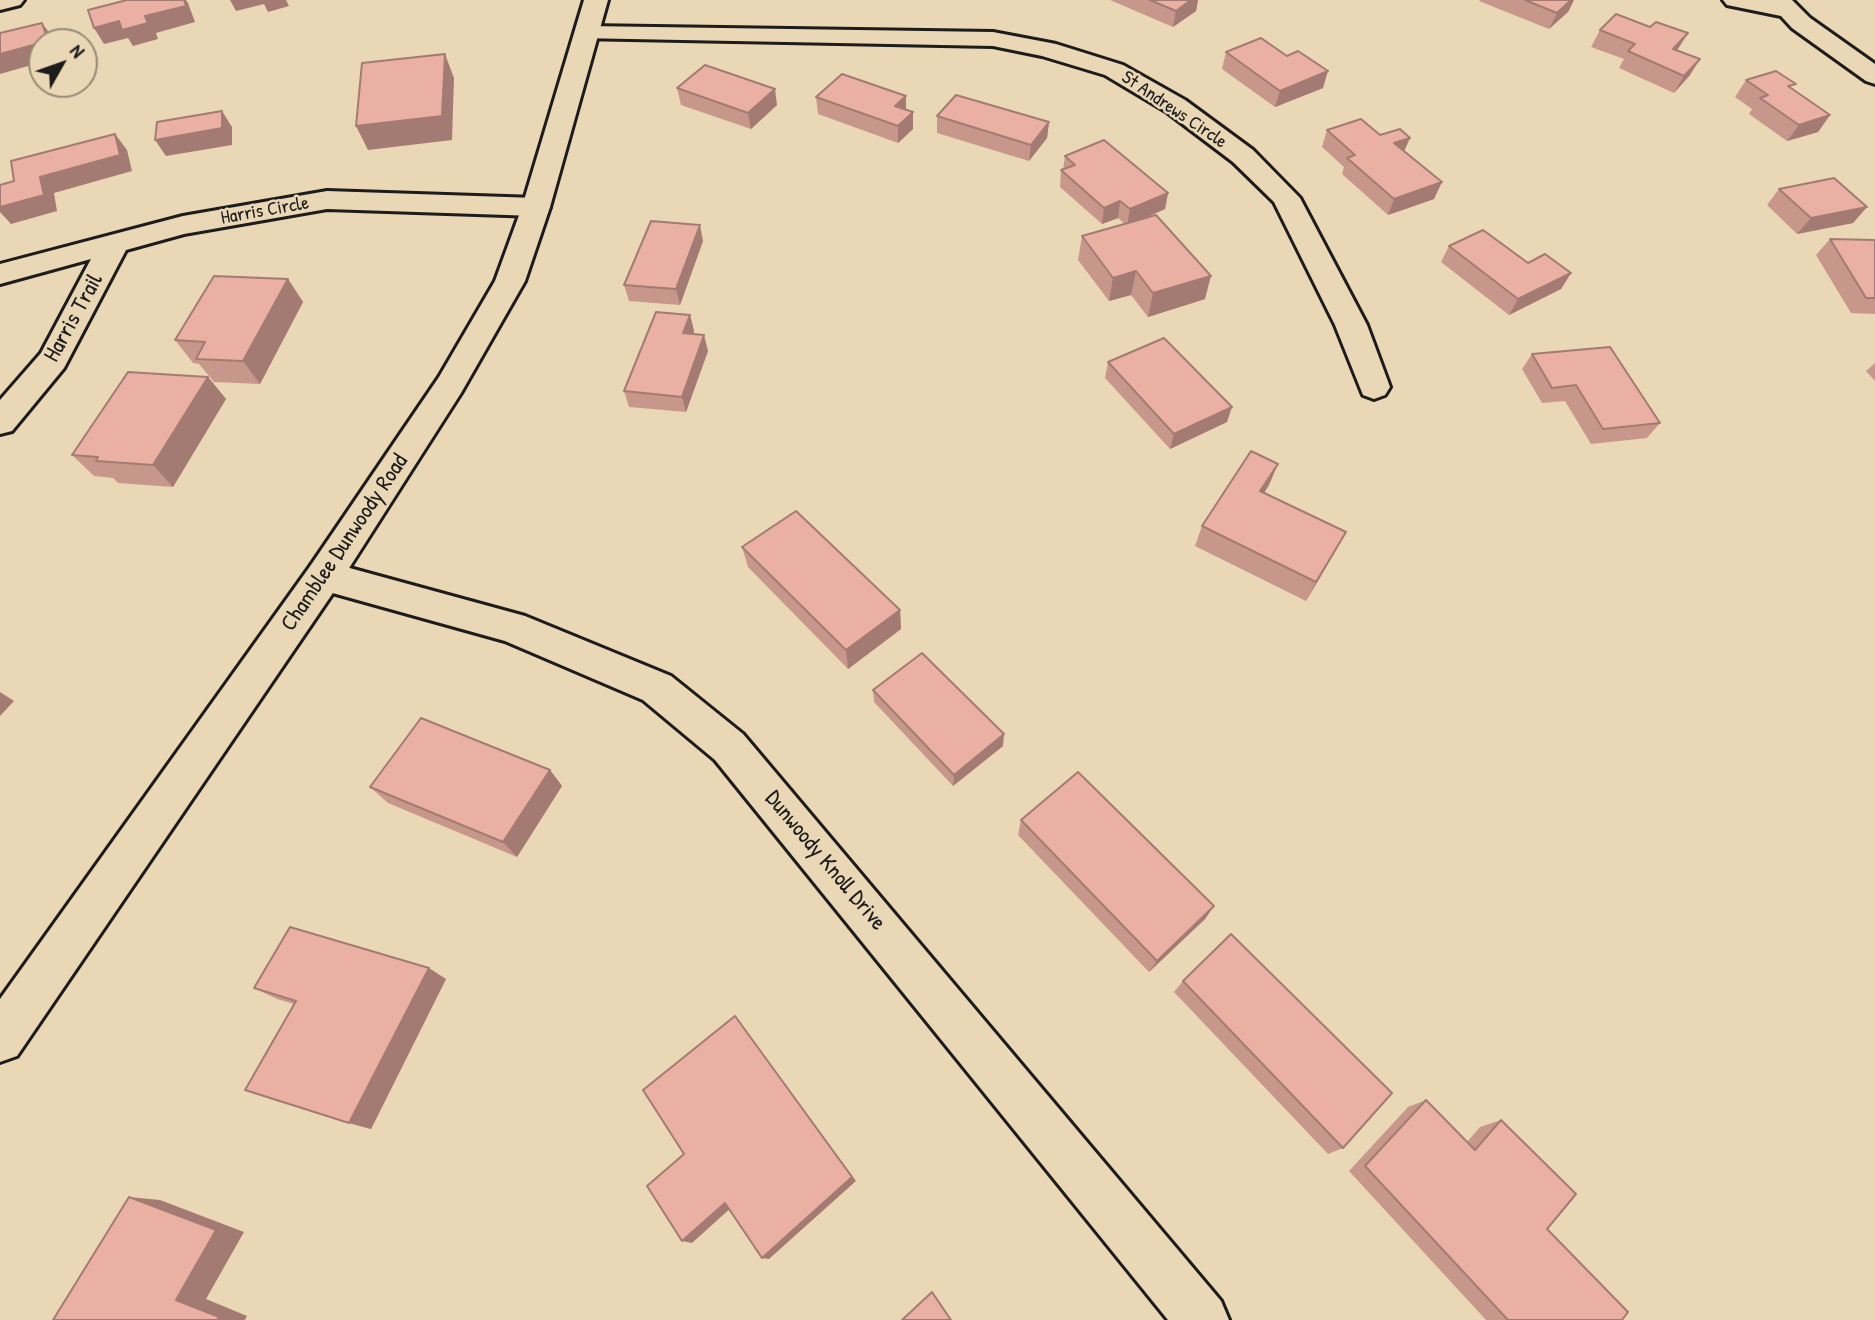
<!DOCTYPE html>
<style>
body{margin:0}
#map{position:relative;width:1875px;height:1320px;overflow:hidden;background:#ead7b5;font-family:"Patrick Hand",sans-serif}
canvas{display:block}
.north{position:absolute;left:28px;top:28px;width:70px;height:70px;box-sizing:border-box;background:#ead7b5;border:2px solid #988c78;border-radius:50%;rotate:50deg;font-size:19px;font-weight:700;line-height:28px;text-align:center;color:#1c1c1c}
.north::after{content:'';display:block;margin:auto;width:24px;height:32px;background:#1c1c1c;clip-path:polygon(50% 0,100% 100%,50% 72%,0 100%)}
</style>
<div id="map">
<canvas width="1875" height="1320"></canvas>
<div class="north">N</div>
</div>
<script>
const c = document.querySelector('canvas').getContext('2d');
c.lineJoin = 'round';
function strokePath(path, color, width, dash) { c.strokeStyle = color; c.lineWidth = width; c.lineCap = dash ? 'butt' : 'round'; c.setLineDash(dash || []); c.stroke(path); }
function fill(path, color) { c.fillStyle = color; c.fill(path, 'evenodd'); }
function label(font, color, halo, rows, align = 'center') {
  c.font = font + ' "Patrick Hand",sans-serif'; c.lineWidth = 5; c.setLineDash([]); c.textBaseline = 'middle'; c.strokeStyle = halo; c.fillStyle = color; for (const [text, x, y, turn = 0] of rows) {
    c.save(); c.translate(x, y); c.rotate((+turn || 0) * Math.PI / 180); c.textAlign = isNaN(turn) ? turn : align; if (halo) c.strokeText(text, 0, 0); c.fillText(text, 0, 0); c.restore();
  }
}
const minor = new Path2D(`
 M0 0H24L20 5 0 10Z
 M1723 0H1792L1810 18 1875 64V84L1866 81 1792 28 1781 16 1727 5Z
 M587 26 993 32 1056 44 1123 65 1185 100 1253 150 1300 198 1367 325 1390 387 1385 395 1374 399 1363 395 1335 325 1274 202 1233 162 1167 112 1105 75 1042 56 993 46 578 38 575 33 578 28Z
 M327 191 536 198 546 201 550 207 546 213 536 216 327 209 184 234 126 250 64 368 12 431 0 434V400L41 353 91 259 0 284V264L183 216Z
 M324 561 525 616 671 676 743 734 1221 1301 1229 1320H1168L715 760 643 700 505 641 311 587 306 576 311 565Z`);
const tertiary = new Path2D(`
 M584 0H608L550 207 525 281 461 393 337 587 17 1056 0 1062V999L311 565 439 377 495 281 522 207Z`);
strokePath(minor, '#1c1c1c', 6);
strokePath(tertiary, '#1c1c1c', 6);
fill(minor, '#ead7b5');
fill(tertiary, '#ead7b5');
fill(new Path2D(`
 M1110 0H1198L1196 11 1173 27Z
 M1480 0H1574L1568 12 1549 29 1479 1Z
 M1600 30 1677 50 1690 75 1674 93 1619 68 1624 59 1591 47Z
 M1226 52 1323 88 1275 107 1222 69Z
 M1746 80 1792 89 1830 115 1818 132 1787 141 1749 114 1752 109 1735 97Z
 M677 88 777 105 751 129 681 105Z
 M816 97 906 110 913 129 898 143 818 114Z
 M937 116 1049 122 1047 138 1029 161 937 133Z
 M1327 130 1380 135 1405 151 1434 199 1388 215 1342 174 1344 167 1322 147Z
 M1065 156 1168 193 1165 209 1140 220 1205 299 1148 317 1131 295 1109 301 1078 260 1082 236 1125 224 1118 218 1102 224 1060 187 1061 170H1063Z
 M1779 189 1867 207 1853 223 1797 234 1767 205Z
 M1830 239 1875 240V314L1851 313 1816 255Z
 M703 241 680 305 629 301 624 285Z
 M1449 246 1528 263 1571 273 1561 289 1509 315 1441 262Z
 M288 279 303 302 260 384 214 382 199 364 193 363 175 340Z
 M690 315 694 331 693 334 708 351 686 412 629 407 624 391Z
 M1532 354 1660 423 1647 438 1591 444 1565 401 1542 403 1522 369Z
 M1108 362 1227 422 1170 449 1105 378Z
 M1875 363V381L1866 371Z
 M208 377 226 399 173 487 118 483 113 478 94 476 72 455Z
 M1269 485 1264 493 1335 552 1306 601 1195 546 1202 526Z
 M742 547 900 610 901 629 848 669 748 567Z
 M873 690 1003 746 953 786 874 702Z
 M550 770 562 786 517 857 388 803 370 787Z
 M1021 820 1214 906 1205 919 1149 972 1018 835Z
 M446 979 371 1129 349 1123 294 1004 277 999 254 988Z
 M1183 981 1343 1148 1328 1154 1174 992Z
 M1426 1100 1467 1142 1480 1127 1501 1120 1547 1229 1622 1320H1486L1349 1171 1408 1107Z`), '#c8978c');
fill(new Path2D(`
 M184 0H186L188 3 195 22 156 33 158 39 133 46 128 38 104 44 94 28 119 21 145 16Z
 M230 0H286L289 6 268 12 264 4 236 11Z
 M1191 0H1198L1196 11 1173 27 1176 11Z
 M1571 0H1574L1568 12 1549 29 1557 13Z
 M42 23 54 39 55 42H43Z
 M1688 33 1678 49 1664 65 1673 49Z
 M42 42V62L0 74V54Z
 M445 54 454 78 452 140 368 150 356 126Z
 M1700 59 1690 75 1674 93 1684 76Z
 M1328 71 1323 88 1275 107 1280 91Z
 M775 89 777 105 751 129 748 113Z
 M906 96V112L895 106Z
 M222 111 232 127V145L166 156 155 140Z
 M913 112V129L898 143V126Z
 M1830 115 1818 132 1787 141 1799 125Z
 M1049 122 1047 138 1029 161 1031 145Z
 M115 134 127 150 132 171 54 193 57 211 11 224 0 212V207L40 177Z
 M1410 138 1403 154 1394 143Z
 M1442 182 1434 199 1388 215 1394 199Z
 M1168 193 1165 209 1127 226 1130 209Z
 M1120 201 1118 218 1102 224 1104 208Z
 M1867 207 1853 223 1797 234 1811 218Z
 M700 225 703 241 680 305 676 289Z
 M1136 271 1131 295 1109 301 1113 278Z
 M1571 273 1561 289 1509 315 1518 299Z
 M1211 276 1205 299 1148 317 1153 293Z
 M288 279 303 302 260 384 243 361Z
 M690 315 694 331 688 349 683 333Z
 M704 335 708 351 686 412 682 397Z
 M208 377 226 399 173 487 153 465Z
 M1232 407 1227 422 1170 449 1174 434Z
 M1278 464 1269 485 1251 512 1260 491Z
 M1346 532 1335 552 1306 601 1316 582Z
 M900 610 901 629 848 669 846 650Z
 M0 692 14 701 0 716Z
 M1004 734 1003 746 953 786 954 775Z
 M550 770 562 786 517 857 503 842Z
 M1214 906 1205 919 1149 972 1157 961Z
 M429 968 446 979 371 1129 349 1123Z
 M735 1016 856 1181 769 1259 762 1258Z
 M129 1197 160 1200 244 1232 206 1299 247 1316 245 1320H217L176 1300Z
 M725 1203 733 1206 692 1243 682 1241Z`), '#a37b72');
const building = new Path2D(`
 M127 0H184L186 6 145 16 148 23 122 30 119 21 94 28 88 10Z
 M1150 0H1191L1176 11Z
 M1525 0H1571L1557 13Z
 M1616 14 1650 27 1656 22 1688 33 1673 49 1700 59 1684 76 1628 51 1635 44 1600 30Z
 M42 23 48 41 0 54V33Z
 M1261 38 1287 56 1298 51 1328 71 1280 91 1226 52Z
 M445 54 442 116 356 126 362 63Z
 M705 65 775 89 748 113 677 88Z
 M1776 71 1796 84 1788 86 1830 115 1799 125 1760 98 1768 95 1746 80Z
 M842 74 906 96 895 106 913 112 898 126 816 97Z
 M956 95 1049 122 1031 145 937 116Z
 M222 111V128L155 140 157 122Z
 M1361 119 1380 135 1400 129 1410 138 1394 143 1442 182 1394 199 1347 158 1355 155 1327 130Z
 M115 134 120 155 40 177 44 195 0 207V185L14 181 11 161Z
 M1104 140 1168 193 1130 209 1120 201 1104 208 1061 170 1075 165 1065 156Z
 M1834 178 1867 207 1811 218 1779 189Z
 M1156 215 1211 276 1153 293 1136 271 1113 278 1082 236Z
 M651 221 700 225 676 289 624 285Z
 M1483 230 1528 263 1545 254 1571 273 1518 299 1449 246Z
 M1830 239 1875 240V298H1866Z
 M214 276 288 279 243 361 196 359 205 342 175 340Z
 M656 312 690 315 683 333 704 335 682 397 624 391Z
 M1164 338 1232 407 1174 434 1108 362Z
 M1610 347 1660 423 1603 429 1576 385 1552 388 1532 354Z
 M128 372 208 377 153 465 96 461 98 457 72 455Z
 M1251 451 1278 464 1260 491 1346 532 1316 582 1202 526Z
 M796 511 900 610 846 650 742 547Z
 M922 653 1004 734 954 775 873 690Z
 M421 718 550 770 503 842 370 787Z
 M1078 772 1214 906 1157 961 1021 820Z
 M290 927 429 968 349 1123 245 1090 296 1001 254 988Z
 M1231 934 1392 1093 1343 1148 1183 981Z
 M735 1016 852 1177 762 1258 725 1203 682 1241 647 1186 684 1154 643 1090Z
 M1426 1100 1475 1150 1501 1120 1576 1194 1547 1229 1628 1312 1622 1320H1508L1365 1166Z
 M129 1197 216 1230 176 1300 219 1317 217 1320H53Z
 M932 1292 951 1320H902Z`);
fill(building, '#e9b0a3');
strokePath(building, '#a37b72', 2);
label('19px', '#1c1c1c', '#ead7b5', [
 ["St Andrews Circle",1174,110,34],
 ["Harris Circle",265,211,-10]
]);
label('23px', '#1c1c1c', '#ead7b5', [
 ["Harris Trail",74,318,-61],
 ["Chamblee Dunwoody Road",345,543,-56],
 ["Dunwoody Knoll Drive",825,861,50]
]);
</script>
